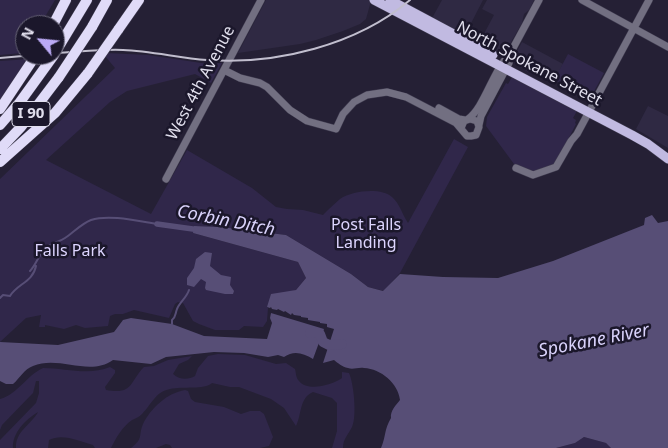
<!DOCTYPE html>
<style>
body{margin:0}
#map{position:relative;width:668px;height:448px;overflow:hidden;background:#252035;font-family:"Noto Sans",sans-serif}
canvas{display:block}
.north{position:absolute;left:15px;top:15px;width:50px;height:50px;box-sizing:border-box;background:#1b172b;border:1px solid #6a6779;border-radius:50%;rotate:298deg;font-size:14px;font-weight:700;line-height:20px;text-align:center;color:#e1dfed}
.north::after{content:'';display:block;margin:auto;width:18px;height:22px;background:#bbaaf6;clip-path:polygon(50% 0,100% 100%,50% 72%,0 100%)}
</style>
<div id="map">
<canvas width="668" height="448"></canvas>
<div class="north">N</div>
</div>
<script>
const c = document.querySelector('canvas').getContext('2d');
c.lineJoin = 'round';
function fill(path, color) { c.fillStyle = color; c.fill(path, 'evenodd'); }
function strokePath(path, color, width, dash) { c.strokeStyle = color; c.lineWidth = width; c.lineCap = dash ? 'butt' : 'round'; c.setLineDash(dash || []); c.stroke(path); }
function label(font, color, halo, rows, align = 'center') {
  c.font = font + ' "Noto Sans",sans-serif'; c.lineWidth = 5; c.setLineDash([]); c.textBaseline = 'middle'; c.strokeStyle = halo; c.fillStyle = color; for (const [text, x, y, turn = 0] of rows) {
    c.save(); c.translate(x, y); c.rotate((+turn || 0) * Math.PI / 180); c.textAlign = isNaN(turn) ? turn : align; if (halo) c.strokeText(text, 0, 0); c.fillText(text, 0, 0); c.restore();
  }
}
fill(new Path2D(`
 M266 0H368L371 1 366 19 360 24 343 31 316 40 300 44 238 53Z
 M442 0H483L465 35 431 20Z
 M487 0H534L529 10 524 14 522 23 503 56H498L479 43 494 15 482 9Z
 M522 42 563 64 553 82 534 72H528L514 63V57Z
 M648 106 668 116V148L636 129Z`), '#2f2943');
fill(new Path2D(`
 M0 0H55L40 25H25V48L22 53 0 55Z
 M107 53 148 55 208 64 222 63 211 83 195 74 127 91 110 102 46 160 151 214 187 150 252 188 276 207 287 209 303 210 323 215C328 210 334 204 340 199 351 191 381 187 392 197 400 204 402 214 408 223L454 139 468 147 400 273 384 291 368 287 351 274 286 235 221 227 195 226 193 233 298 262 306 278 296 290 267 307 268 308 267 321 263 327 244 326 239 330H215L199 324 193 321 183 303 178 302 175 304 169 318 134 310 123 314H115L110 316 108 326 85 328 76 325 64 329 45 325V327H39L41 315 26 318 0 342V179L115 68 105 56Z
 M568 54 604 73 591 97 588 95 587 97 554 80Z
 M30 59 0 103V61Z
 M512 77 577 111 573 118 576 120 575 123 576 124 555 165 531 172 514 164 486 126 487 117 506 83 508 84Z
 M218 354 245 355 276 364 286 363 295 369C296 373 296 378 299 381 308 392 332 385 342 378V372L349 373C354 384 357 417 352 427 348 435 343 439 343 448H332L337 431V403L332 398 313 392C299 398 302 414 296 426L284 408 271 399 239 387H230L212 383C204 390 183 386 170 389 155 392 152 404 142 414 139 417 136 418 132 420 122 427 116 438 111 448H95L93 445C78 441 63 433 49 440L48 448H16C15 431 32 424 38 412 26 419 12 433 13 448H0V440L36 403 39 393V381H36L33 393 2 425 0 430V399C18 394 27 375 43 368 65 368 89 376 110 367L115 370V373L105 387 106 390C134 395 129 382 144 367L154 366 168 360 192 356 188 360 179 364 173 374C180 380 188 380 195 376L198 368 208 356Z
 M185 390 188 391 191 399 195 402 224 407 241 414 250 411H260L264 414 273 437 269 446 260 448H172L170 445 166 444 156 448H131C144 438 138 436 143 424 151 408 167 393 185 390Z
 M584 437 606 443 611 448H556L575 443Z`), '#30274a');
fill(new Path2D(`
 M652 215 658 223 668 221V448H611L606 443 584 437 575 443 556 448H381C386 436 384 430 391 418 390 411 396 405 400 400 398 383 381 369 364 368 358 367 353 370 348 368 342 367 338 363 334 360L323 363 334 329 327 327V324L320 323V322L308 320V318L301 317V316L294 315 292 313 291 315 285 311 284 312 278 309 277 310 272 309 271 307 270 308 267 307 271 294 296 290 306 278 298 262 193 233 194 226 221 227 286 235 351 274 368 287 383 291 400 274 443 277 498 278 553 261 644 225 645 218Z
 M205 252 212 253 210 266 221 275 231 277 230 285 234 291 233 294H225L206 290 205 288 206 282 201 279 194 287 187 285V278L194 268 196 259Z
 M271 313 324 329 313 359C303 353 294 350 284 357L278 355 268 357 244 353 214 352 166 357 151 364 113 360C89 377 59 355 33 366 24 369 20 378 13 384H6L0 381V342L58 345 114 332 123 320 131 318 172 324 204 336 267 339 272 323 270 318Z`), '#574e76');
strokePath(new Path2D(`
 M30 271C36 265 38 256 45 249 51 242 58 243 65 238 74 232 81 224 91 220 109 214 138 221 157 224
 M0 298 3 295 10 296C17 284 33 282 36 266
 M172 324V320C176 317 175 314 177 309 180 302 187 297 189 290`), '#574e76', 2);
strokePath(new Path2D(`
 M157 224 200 230`), '#574e76', 5.5);
strokePath(new Path2D(`
 M310 333 313 332 320 334 323 342 329 345 342 344`), '#574e76', 10);
const minor = new Path2D(`
 M582 0 668 47
 M224 70 240 78 260 83 267 87 290 110 307 121 336 129 343 114 354 102 367 95 387 92 406 97 456 123 467 136H471L476 135 479 127 477 121 470 119 464 121 461 128
 M439 108 459 119 465 120
 M468 119C485 107 493 69 511 53
 M479 125 481 116 509 63 511 52 539 0
 M516 168 533 175 556 167 571 141 577 134 649 0
 M166 179 261 0`);
const major = new Path2D(`
 M374 0 632 135 648 144 668 159
 M390 0 493 55`);
const highway = new Path2D(`
 M53 25 66 0
 M92 27 107 0
 M118 30 139 0
 M55 53 87 0
 M0 109 36 55
 M0 125 20 102 54 55
 M0 149 21 127 59 77
 M0 162 55 113 88 73`);
strokePath(minor, '#3f3b4f', 8);
strokePath(major, '#3f3b4f', 10);
strokePath(highway, '#3f3b4f', 11);
strokePath(minor, '#726f81', 7);
strokePath(major, '#c1bae1', 9);
strokePath(highway, '#e0dbf8', 10);
strokePath(new Path2D(`
 M55 53C78 52 101 49 123 50 151 51 179 58 207 60 276 65 357 45 410 0
 M0 58 34 55`), '#c1bece', 2);
const highwayBridge = new Path2D(`
 M88 73 118 30
 M59 77 92 27`);
strokePath(highwayBridge, '#3f3b4f', 11, []);
strokePath(highwayBridge, '#e0dbf8', 10);
for (const [x, y, w] of [
 [31,114,38]
]) { const box = new Path2D(); box.roundRect(x - w / 2, y - 12.5, w, 25, 4); c.fillStyle = '#1b172b'; c.fill(box); strokePath(box, '#e1dfed', 1); }
label('bold 15px', '#e1dfed', null, [
 ["I 90",31,114]
]);
label('16px', '#e1dfed', '#1b172b', [
 ["North Spokane Street",529,64,28],
 ["West 4th Avenue",201,83,-62]
]);
label('16px', '#ddd5ff', '#1b172b', [
 ["Post Falls",366,225],
 ["Landing",366,243],
 ["Falls Park",70,251]
]);
label('italic 18px', '#d9d2fb', '#1b172b', [
 ["Corbin Ditch",226,221,11],
 ["Spokane River",594,341,-11]
]);
</script>
